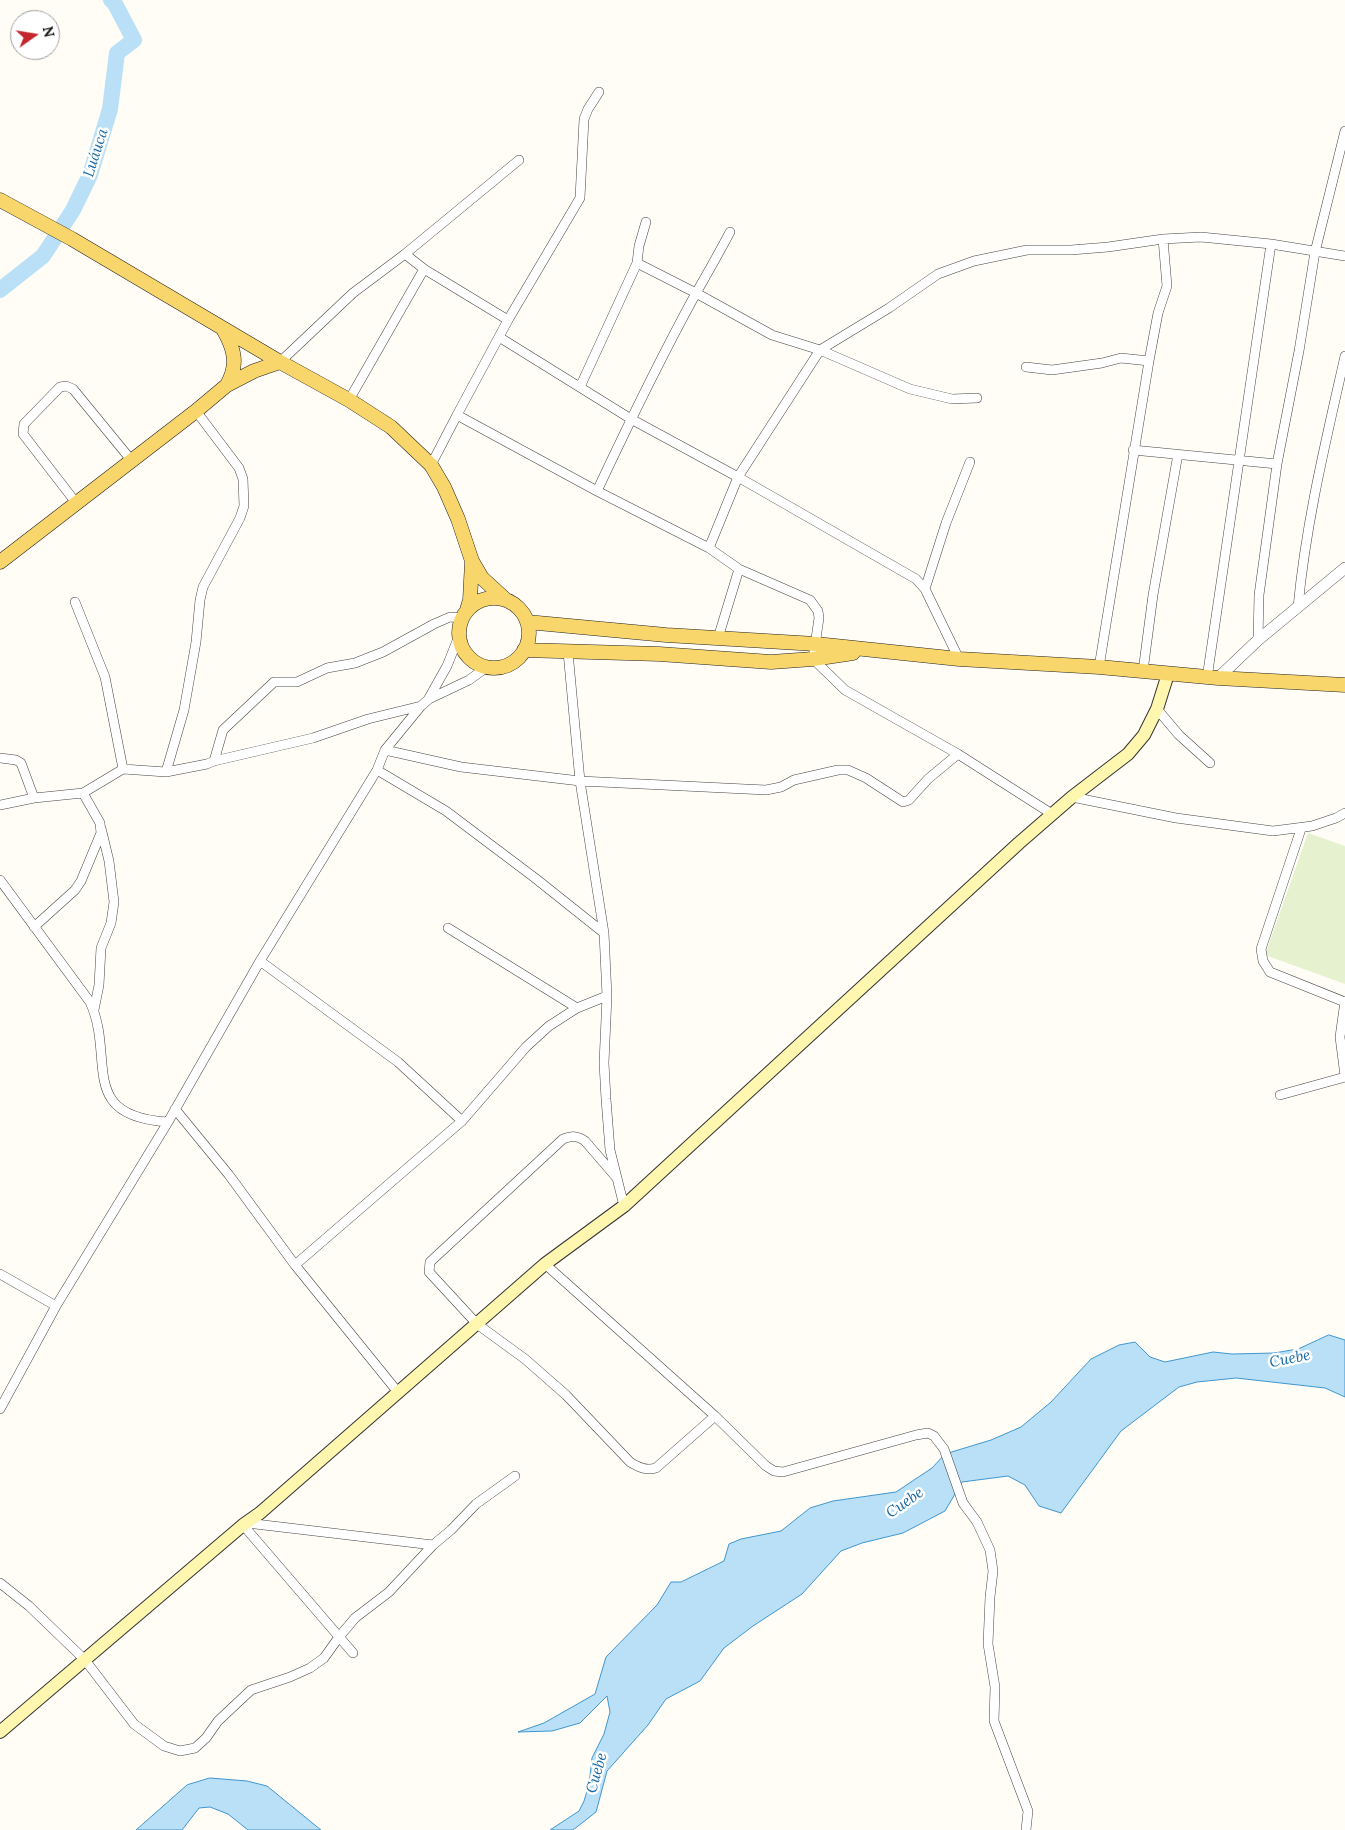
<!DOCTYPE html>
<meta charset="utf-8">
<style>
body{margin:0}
#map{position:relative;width:1345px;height:1830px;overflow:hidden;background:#fffdf5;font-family:Lora,serif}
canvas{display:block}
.north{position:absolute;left:10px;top:10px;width:50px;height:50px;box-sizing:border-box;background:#fff;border:1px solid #a0a0a0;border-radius:50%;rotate:77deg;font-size:14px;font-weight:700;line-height:20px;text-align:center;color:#111}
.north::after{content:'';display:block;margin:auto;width:18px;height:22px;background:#c4262e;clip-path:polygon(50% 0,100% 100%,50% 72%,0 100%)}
</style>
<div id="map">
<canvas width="1345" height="1830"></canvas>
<div class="north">N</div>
</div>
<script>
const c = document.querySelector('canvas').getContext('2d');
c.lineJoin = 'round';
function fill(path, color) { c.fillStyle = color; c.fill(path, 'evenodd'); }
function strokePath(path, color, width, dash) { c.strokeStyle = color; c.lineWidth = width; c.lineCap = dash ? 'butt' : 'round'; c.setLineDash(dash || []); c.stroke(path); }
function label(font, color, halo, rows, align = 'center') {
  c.font = font + ' Lora,serif'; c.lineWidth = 5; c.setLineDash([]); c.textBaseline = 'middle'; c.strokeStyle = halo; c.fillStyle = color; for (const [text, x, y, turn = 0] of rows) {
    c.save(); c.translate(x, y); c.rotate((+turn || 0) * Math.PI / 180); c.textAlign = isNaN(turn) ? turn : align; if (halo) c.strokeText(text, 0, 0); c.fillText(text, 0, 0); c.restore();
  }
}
fill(new Path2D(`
 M1308 833 1345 846V984L1265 955Z`), '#e6f2cf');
const water = new Path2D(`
 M1329 1335 1345 1340V1397L1325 1388 1236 1378 1197 1382 1179 1387 1121 1431 1061 1513 1039 1506 1025 1485 1008 1476 962 1482 945 1511 903 1533 862 1543 841 1551 802 1594 753 1626 724 1648 700 1681 666 1699 648 1725 607 1771 596 1812 573 1830H550L579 1811 584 1801 589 1785 592 1758 604 1734 610 1712 607 1696 580 1723 552 1731 518 1732 544 1723 595 1694 606 1657 657 1605 671 1582H681L724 1561 729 1544 741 1539 781 1531 810 1508 833 1501 896 1492 932 1468 945 1454 991 1440 1021 1427 1051 1402 1091 1359 1119 1345 1135 1342 1150 1357 1165 1362 1213 1352 1232 1354 1274 1353 1298 1349Z
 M210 1778 247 1781 267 1786 321 1830H248L228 1814 210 1807 199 1808 182 1830H136L187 1785Z`);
fill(water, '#b9e0f7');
strokePath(water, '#3f96cf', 1);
strokePath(new Path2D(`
 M0 290 43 256 73 210 90 175 110 109 117 53 134 40 114 2 111 0`), '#b9e0f7', 16);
const minor = new Path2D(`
 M405 254 519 160
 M637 263 696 293 772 335 820 350 910 389 952 399 977 398
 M499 337 631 419 738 477 916 579 925 589 959 659
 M280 362 353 293 405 254 424 269
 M1026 367 1052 370 1102 363 1121 358 1149 361
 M580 387 637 263 639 246 646 222
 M349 400 424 269 508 320
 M457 415 508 320 580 198 584 119 588 109 599 92
 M1133 450 1277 464
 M431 465 457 415 597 491 709 548 739 569 810 600 818 611 819 618 813 659 845 690 958 754 1052 814
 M597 491C628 425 660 359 695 295 707 274 719 253 730 232
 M77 504 23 434 24 424 60 387 66 386 73 389 132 461
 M709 548 738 477 820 350 889 308 938 274 974 261 1027 250H1071L1108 247 1163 239 1201 237 1271 244 1345 256
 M925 589 946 523 970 462
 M75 602 105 677 123 769
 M1298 607C1306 522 1326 440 1345 356
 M718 638 739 569
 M1258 640 1259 595 1277 464 1299 351 1315 252 1345 131
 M568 652 580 781 604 933
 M1099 667 1149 361 1158 313 1167 286 1163 239
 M1143 671 1153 595 1178 454
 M1207 678 1271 244
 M429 698 447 666 459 636
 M1157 709 1179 735 1210 763
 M385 750 461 767 580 781 766 790 781 787 794 780 838 770H848L866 778 903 802 909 800 928 779 958 754
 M0 758 16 760 21 763 34 798
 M214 761 223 730 274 682H297L327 668 355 663 383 652 434 624 450 617 462 618
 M377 770 446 811 535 878 604 933 607 996 604 1063 606 1099 610 1150 624 1206
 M166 772 184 710 196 642 200 600 203 587 240 518 244 506 243 479 239 468 196 411
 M1072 797 1176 818 1273 831 1312 826 1336 818 1345 813
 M0 805 34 798 83 793 123 769 166 772 207 764 214 761 313 738 368 719 421 706
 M1301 829 1261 949 1263 961 1270 972 1345 1002
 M0 880 90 1002C116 1058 76 1116 168 1122
 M34 927 75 890 81 881 101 833 100 823 83 793
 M448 928 577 1008
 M260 961 398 1062 462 1121
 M1345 1001 1340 1037 1345 1076
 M94 1010 99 985 101 948 111 923 114 902 109 861 101 828
 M1280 1095 1345 1077
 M175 1109 229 1175 295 1265 397 1391
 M616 1177 585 1141C577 1135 572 1136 563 1139L430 1262 429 1272 477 1324 525 1359 566 1395 630 1462C638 1467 646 1471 656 1468L715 1416
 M545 1264 715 1416 766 1466 774 1471 783 1472 916 1435 928 1433 934 1436 944 1449 963 1503 977 1522 990 1550 993 1571 990 1597 988 1644 995 1687 994 1721 1028 1811 1026 1830
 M295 1265 462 1121 526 1047 549 1026 577 1008 607 996
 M0 1274 56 1306
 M0 1409 56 1306 168 1122 260 961 377 770 385 750 421 706 429 699 469 680 487 667
 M247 1523 433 1545
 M243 1525 353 1653
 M0 1583 29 1606 85 1660 134 1724 164 1746 180 1751 195 1748 206 1738 218 1721 251 1690 290 1677 310 1668 324 1658 339 1637 355 1618 389 1592 433 1545 451 1530 476 1504 515 1476`);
const tertiary = new Path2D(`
 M1218 678 1258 640 1345 568`);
const secondary = new Path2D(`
 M0 1732 243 1525 260 1513 545 1264 624 1206 1019 843 1072 797 1128 754 1144 735 1157 709 1168 674`);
const primary = new Path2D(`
 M0 200 72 239 280 362 349 400 391 427 431 465 444 487 458 519 472 561 482 578 506 600
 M223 329C234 348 239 364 227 385
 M0 562 196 411 227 385 254 371 280 362
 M459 633a35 35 0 1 1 70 0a35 35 0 1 1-70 0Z
 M467 610 470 600 472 562
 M527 622 666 635 816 644 959 659 1099 667 1218 678 1345 685
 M524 650 659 654 771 662 813 659 853 653`);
strokePath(minor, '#444', 10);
strokePath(tertiary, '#444', 12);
strokePath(secondary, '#333', 14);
strokePath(primary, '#222', 15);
strokePath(minor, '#fff', 9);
strokePath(tertiary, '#fff', 11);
strokePath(secondary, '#fff6b0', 12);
strokePath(primary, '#f9d66b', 14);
label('italic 15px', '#1768a6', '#fff', [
 ["Luáuca",96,153,-72],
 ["Cuebe",1290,1359,-11],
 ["Cuebe",905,1503,-35],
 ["Cuebe",597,1773,-74]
]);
</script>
